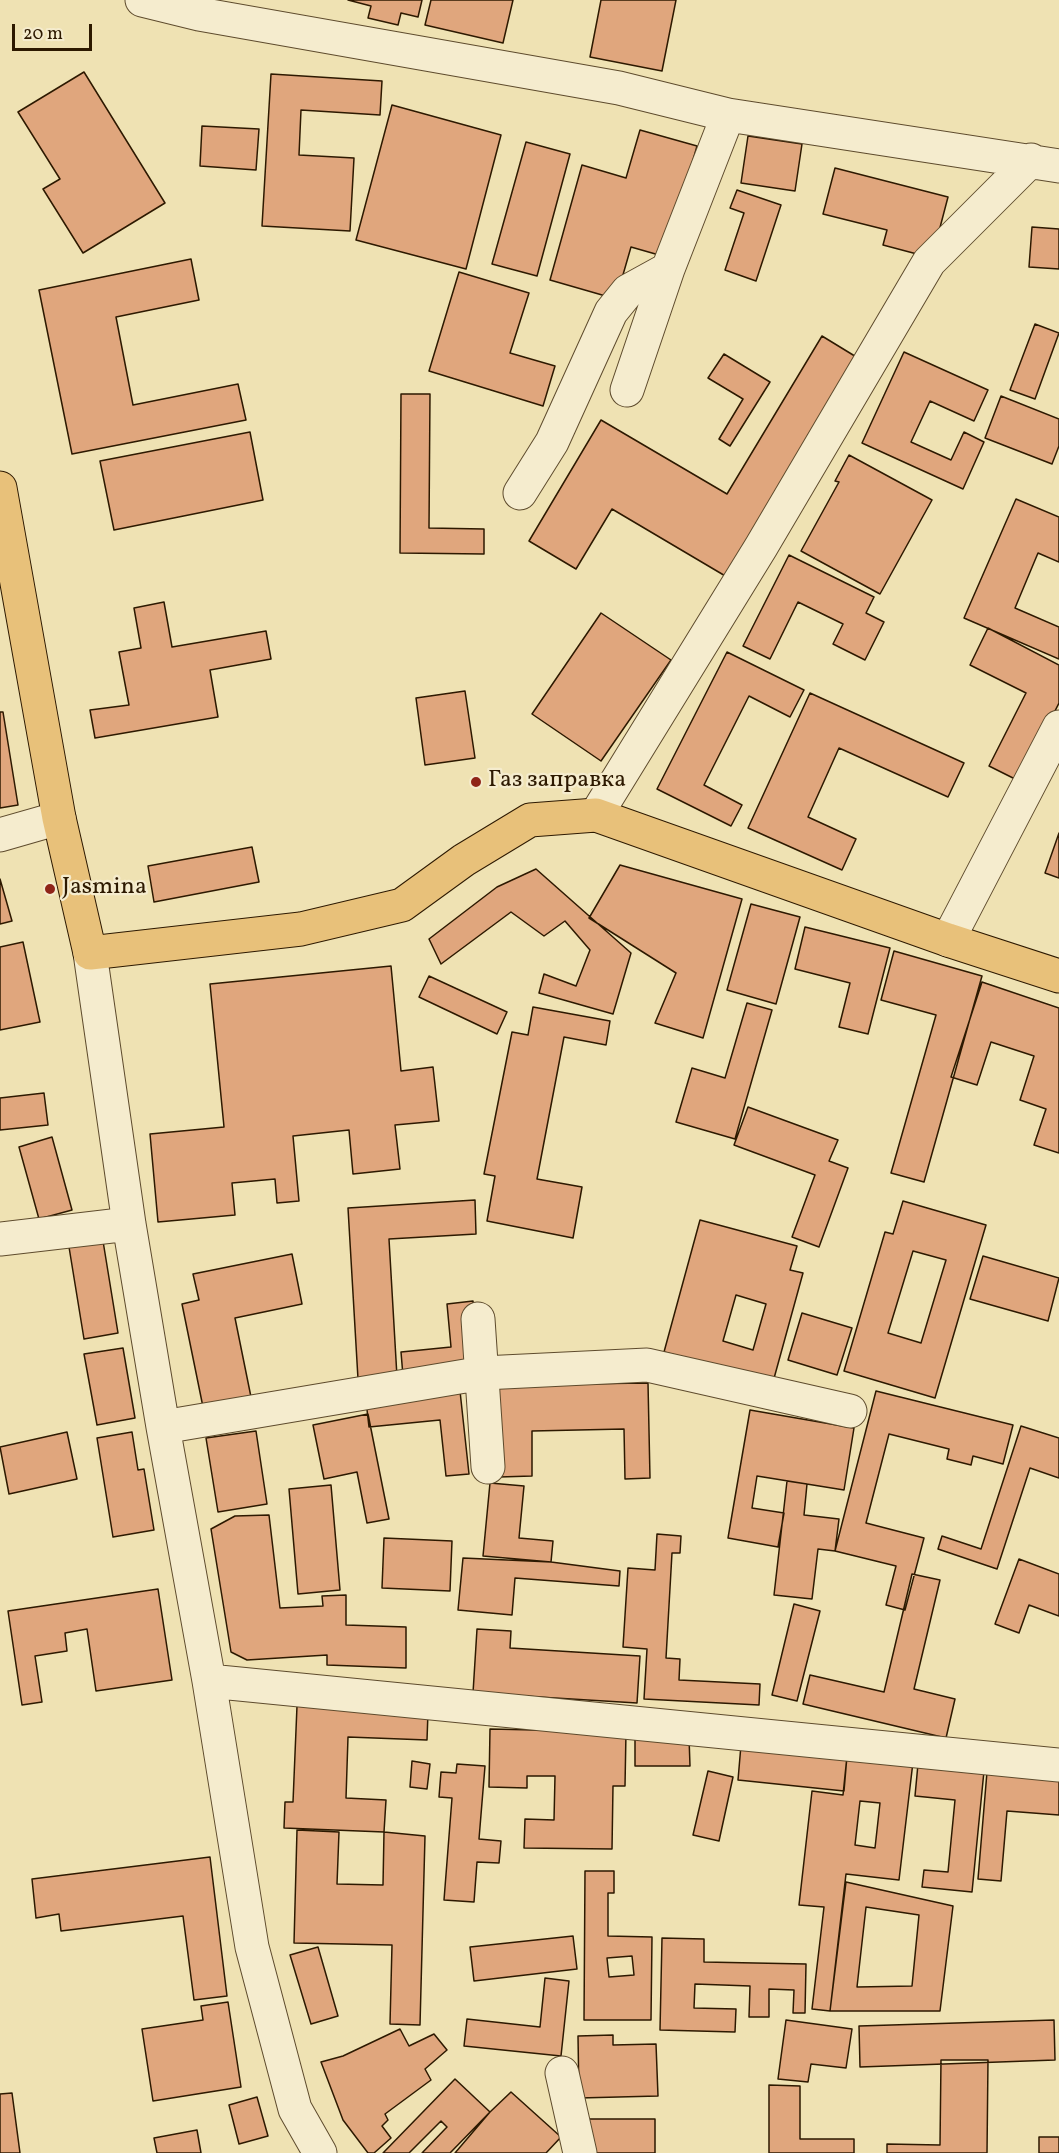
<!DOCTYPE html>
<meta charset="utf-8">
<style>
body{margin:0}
#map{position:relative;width:1059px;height:2153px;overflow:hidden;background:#efe2b3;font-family:Vollkorn,serif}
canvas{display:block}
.scale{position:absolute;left:12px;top:24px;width:80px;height:27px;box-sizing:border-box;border:3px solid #2d1900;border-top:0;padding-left:8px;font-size:18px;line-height:21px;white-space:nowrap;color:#2d1900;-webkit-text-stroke:4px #f5ecce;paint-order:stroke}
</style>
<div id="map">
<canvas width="1059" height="2153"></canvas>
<div class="scale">20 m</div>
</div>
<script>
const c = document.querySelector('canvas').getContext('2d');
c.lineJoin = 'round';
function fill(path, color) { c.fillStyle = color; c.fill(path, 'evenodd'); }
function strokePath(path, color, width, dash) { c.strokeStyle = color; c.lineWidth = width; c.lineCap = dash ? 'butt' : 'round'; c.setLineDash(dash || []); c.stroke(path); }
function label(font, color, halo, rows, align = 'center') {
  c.font = font + ' Vollkorn,serif'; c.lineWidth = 4.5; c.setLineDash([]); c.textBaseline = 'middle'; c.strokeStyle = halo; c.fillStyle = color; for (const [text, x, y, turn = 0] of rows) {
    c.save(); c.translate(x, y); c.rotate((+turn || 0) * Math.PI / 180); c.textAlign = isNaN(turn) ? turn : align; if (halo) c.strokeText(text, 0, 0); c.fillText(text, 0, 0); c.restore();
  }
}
const building = new Path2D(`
 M348 0H422L418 17 401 13 398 25 368 18 371 6Z
 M431 0H513L503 43 425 25Z
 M601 0H676L662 71 590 57Z
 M84 72 165 203 83 253 43 189 60 179 18 112Z
 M271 74 382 81 380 115 301 110 299 155 354 158 350 231 262 226Z
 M392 105 501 135 466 269 356 240Z
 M202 126 259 129 256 170 200 166Z
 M640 130 697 146 666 257 631 247 616 299 550 280 582 165 626 178Z
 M748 136 802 144 795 191 741 183Z
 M526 142 570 154 537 276 492 264Z
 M835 168 948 197 932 258 883 245 887 230 823 214Z
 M737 190 781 205 756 281 725 270 744 213 730 208Z
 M1032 227 1059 229V269L1029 267Z
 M191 259 199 300 116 317 133 405 238 384 246 420 72 454 39 290Z
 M459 272 529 293 510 353 555 366 543 406 429 371Z
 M1035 324 1059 333 1035 399 1010 390Z
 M822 336 858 358 727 577 612 509 576 569 529 541 601 420 727 494Z
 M904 352 988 390 974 421 930 401 911 442 951 460 964 432 984 442 963 489 862 443Z
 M724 354 770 382 730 446 719 439 743 399 708 378Z
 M401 394H430L429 528 484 529V554L400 553Z
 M1001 396 1059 419V446L1052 464 985 438Z
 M250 432 263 500 114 530 100 461Z
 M849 455 932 500 880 594 801 551 839 482 835 481Z
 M1016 499 1059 517V562L1038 553 1015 608 1059 627V659L964 618Z
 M789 555 874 597 866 613 884 622 865 660 833 644 843 624 798 602 770 659 743 646Z
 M164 602 172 647 266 631 271 659 210 670 218 717 95 738 90 710 129 705 119 652 141 648 134 608Z
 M601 613 671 660 601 761 532 714Z
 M988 628 1059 665V703L1019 781 989 766 1026 693 970 665Z
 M727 652 804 690 790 717 749 696 704 785 742 805 731 826 657 789Z
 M465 691 475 758 425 765 416 698Z
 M810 693 964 763 948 797 839 748 808 817 856 839 842 870 748 828Z
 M0 712H3L18 805 0 808Z
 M1059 833V878L1045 873Z
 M252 847 259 882 154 902 148 866Z
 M620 865 742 899 703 1038 655 1023 676 973 589 918Z
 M536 869 631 953 613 1014 539 993 544 974 576 986 590 950 565 921 544 936 511 912 441 964 429 939 497 887Z
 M0 879 12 921 0 924Z
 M751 904 800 917 776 1004 727 990Z
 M805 927 890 948 868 1034 839 1027 850 983 795 969Z
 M23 942 40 1022 0 1030V947Z
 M894 951 982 976 924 1182 891 1173 936 1015 881 1000Z
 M391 966 401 1071 433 1067 439 1121 395 1125 400 1169 353 1174 349 1130 293 1136 299 1201 277 1203 275 1179 232 1183 235 1215 158 1222 150 1134 224 1127 210 984Z
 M429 976 507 1012 497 1034 419 997Z
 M982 982 1059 1008V1153L1034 1145 1046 1109 1020 1100 1034 1056 991 1042 977 1085 951 1077Z
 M747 1003 772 1010 735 1139 676 1122 692 1068 725 1078Z
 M533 1007 610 1021 606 1045 564 1037 537 1179 582 1187 573 1238 487 1221 495 1176 484 1174 512 1032 528 1035Z
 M44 1093 48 1125 0 1130V1098Z
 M748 1107 838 1140 829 1161 848 1168 819 1247 792 1237 815 1175 734 1145Z
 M52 1137 72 1210 39 1219 19 1147Z
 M475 1200 476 1234 389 1239 397 1377 358 1379 348 1208Z
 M903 1201 986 1225 935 1398 844 1371 885 1232 893 1234ZM913 1251 946 1260 921 1343 888 1333Z
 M700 1220 797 1246 790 1270 803 1273 773 1382 664 1352ZM736 1295 766 1304 753 1350 723 1341Z
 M103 1241 118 1333 84 1339 69 1247Z
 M292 1254 302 1304 235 1318 251 1397 203 1407 182 1304 199 1300 193 1274Z
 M983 1256 1059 1278 1048 1321 970 1299Z
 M473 1301 479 1369 403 1376 401 1352 451 1347 447 1304Z
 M802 1313 852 1328 837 1375 788 1360Z
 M123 1348 135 1418 97 1425 84 1354Z
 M648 1383 650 1478 625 1479 624 1429 532 1431V1476L499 1477 497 1385Z
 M460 1391 469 1474 446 1476 440 1420 369 1427 366 1401Z
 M876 1391 1013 1425 1003 1464 973 1456 971 1465 947 1459 949 1449 889 1434 866 1523 924 1538 905 1610 886 1605 896 1566 835 1551Z
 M750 1410 854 1428 844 1490 757 1476 752 1508 784 1513 778 1547 728 1538Z
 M368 1414 389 1519 367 1523 357 1472 324 1479 313 1425Z
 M1021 1426 1059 1438V1478L1030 1468 997 1569 938 1549 942 1536 981 1549Z
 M256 1431 267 1504 218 1512 206 1438Z
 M67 1432 77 1479 9 1494 0 1447Z
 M132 1432 138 1470 144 1469 154 1530 113 1537 97 1438Z
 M787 1481 807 1484 804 1515 839 1519 835 1551 818 1549 812 1599 774 1595Z
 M490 1483 524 1486 519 1538 553 1541 551 1562 483 1556Z
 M331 1485 340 1590 298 1594 289 1489Z
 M269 1515 280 1608 323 1606 322 1596 346 1595V1625L406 1627V1668L327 1665V1655L247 1660 231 1652 211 1529 235 1516Z
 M657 1534 681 1536 680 1553H672L666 1658 680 1659 679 1680 760 1684 759 1705 644 1699 647 1649 623 1647 628 1568 655 1570Z
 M384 1538 452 1541 450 1591 382 1588Z
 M463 1558 551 1562 620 1571 619 1586 515 1578 512 1615 458 1610Z
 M1019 1559 1059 1574V1616L1029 1605 1019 1633 995 1624Z
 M912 1574 940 1580 914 1689 955 1699 946 1738 803 1704 810 1675 884 1692Z
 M158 1589 172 1680 96 1691 87 1629 65 1633 67 1651 35 1656 42 1702 22 1705 8 1611Z
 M794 1604 820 1611 797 1701 772 1695Z
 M477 1629 511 1631 510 1648 640 1656 637 1703 473 1693Z
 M297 1706 428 1712 427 1740 348 1737 346 1798 386 1800 384 1832 284 1828 285 1802H293Z
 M490 1729 626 1732 625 1786H613L612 1849 524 1848 525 1819 554 1820 555 1776H527V1788L489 1787Z
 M635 1737H689L690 1766H635Z
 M741 1745 847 1756 844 1791 738 1780Z
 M847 1756 913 1762 899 1880 846 1874 830 2011 812 2009 824 1907 799 1905 812 1791 843 1795ZM860 1801 880 1803 875 1848 855 1845Z
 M412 1761 430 1764 427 1789 410 1787Z
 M457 1764 485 1766 479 1839 501 1841 499 1863 477 1862 474 1902 444 1900 452 1798 439 1797 441 1772 456 1773Z
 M918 1764 984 1771 972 1892 922 1887 924 1870 948 1872 955 1800 915 1796Z
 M708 1771 733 1777 719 1841 693 1835Z
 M987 1772 1059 1777V1815L1007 1811 1001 1881 978 1879Z
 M297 1830 339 1832 337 1884 383 1885 384 1832 425 1836 420 2025 390 2024 392 1945 294 1943Z
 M210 1857 227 1996 194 2000 183 1916 61 1931 59 1914 36 1918 32 1879Z
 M585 1871H614V1893H608V1936L652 1937 651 2020H584ZM632 1956 634 1975 609 1977 607 1958Z
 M846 1882 953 1906 940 2011H830ZM866 1907 919 1915 912 1986 857 1987Z
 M573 1936 577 1969 474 1981 470 1947Z
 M662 1938 704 1939V1962L806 1964 805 2013H793L794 1990 769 1989V2017H749L750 1986 695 1984 694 2008 736 2009 735 2032 660 2030Z
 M318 1947 338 2016 311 2024 290 1955Z
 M545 1978 569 1981 561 2056 464 2046 467 2019 540 2027Z
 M228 2002 241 2087 153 2101 142 2029 203 2020 201 2006Z
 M786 2020 852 2029 846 2068 811 2064 808 2082 778 2079Z
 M1054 2020 1055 2060 860 2067 859 2026Z
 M400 2029 409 2046 434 2034 447 2050 425 2069 431 2080 385 2114 388 2120 382 2126 391 2138 374 2153H368L343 2120 321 2062 343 2056Z
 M613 2035V2045L656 2044 658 2096 579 2098 578 2036Z
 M941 2060H988L987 2153H887V2144L940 2145Z
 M455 2079 490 2112 450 2153H422L447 2127 441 2121 409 2153H383Z
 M769 2085 800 2086V2139H854V2153H769Z
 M511 2092 561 2137 546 2153H455L490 2112Z
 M12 2093 20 2153H0V2094Z
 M257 2097 268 2136 239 2144 229 2105Z
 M588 2119H655V2153H589Z
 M197 2130 201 2153H157L154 2138Z
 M1039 2137H1059V2153H1039Z`);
fill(building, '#e0a67d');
strokePath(building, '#2d1900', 1.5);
const minor = new Path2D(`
 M142 0 199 14 619 88 728 115 1059 166
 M627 390 668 269 728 115
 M520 493 552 442 611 312 628 291 668 269
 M596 815 761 547 929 262 1031 160
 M0 835 59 818
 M948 940 1059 727
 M90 953 129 1224 163 1427 209 1681 252 1947 295 2109 320 2153
 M0 1239 129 1224
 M478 1319 488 1467
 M163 1427 483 1373 647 1365 850 1411
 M209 1681 1059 1765
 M562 2073 580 2153`);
const major = new Path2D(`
 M0 488 59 818 90 953 301 929 402 905 464 860 530 820 596 815 948 940 1059 976`);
strokePath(minor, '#5e4b2d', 35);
strokePath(major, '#2d1900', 35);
strokePath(minor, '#f5ecce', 33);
strokePath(major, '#e8c17a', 33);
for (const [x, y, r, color] of [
 [476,782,6,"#8f2418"],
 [50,889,6,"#8f2418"]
]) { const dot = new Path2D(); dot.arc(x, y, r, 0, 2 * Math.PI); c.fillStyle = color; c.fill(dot); strokePath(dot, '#f5ecce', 2); }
label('24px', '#2d1900', '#f5ecce', [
 ["Газ заправка",488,782],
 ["Jasmina",62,889]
], 'left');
</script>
